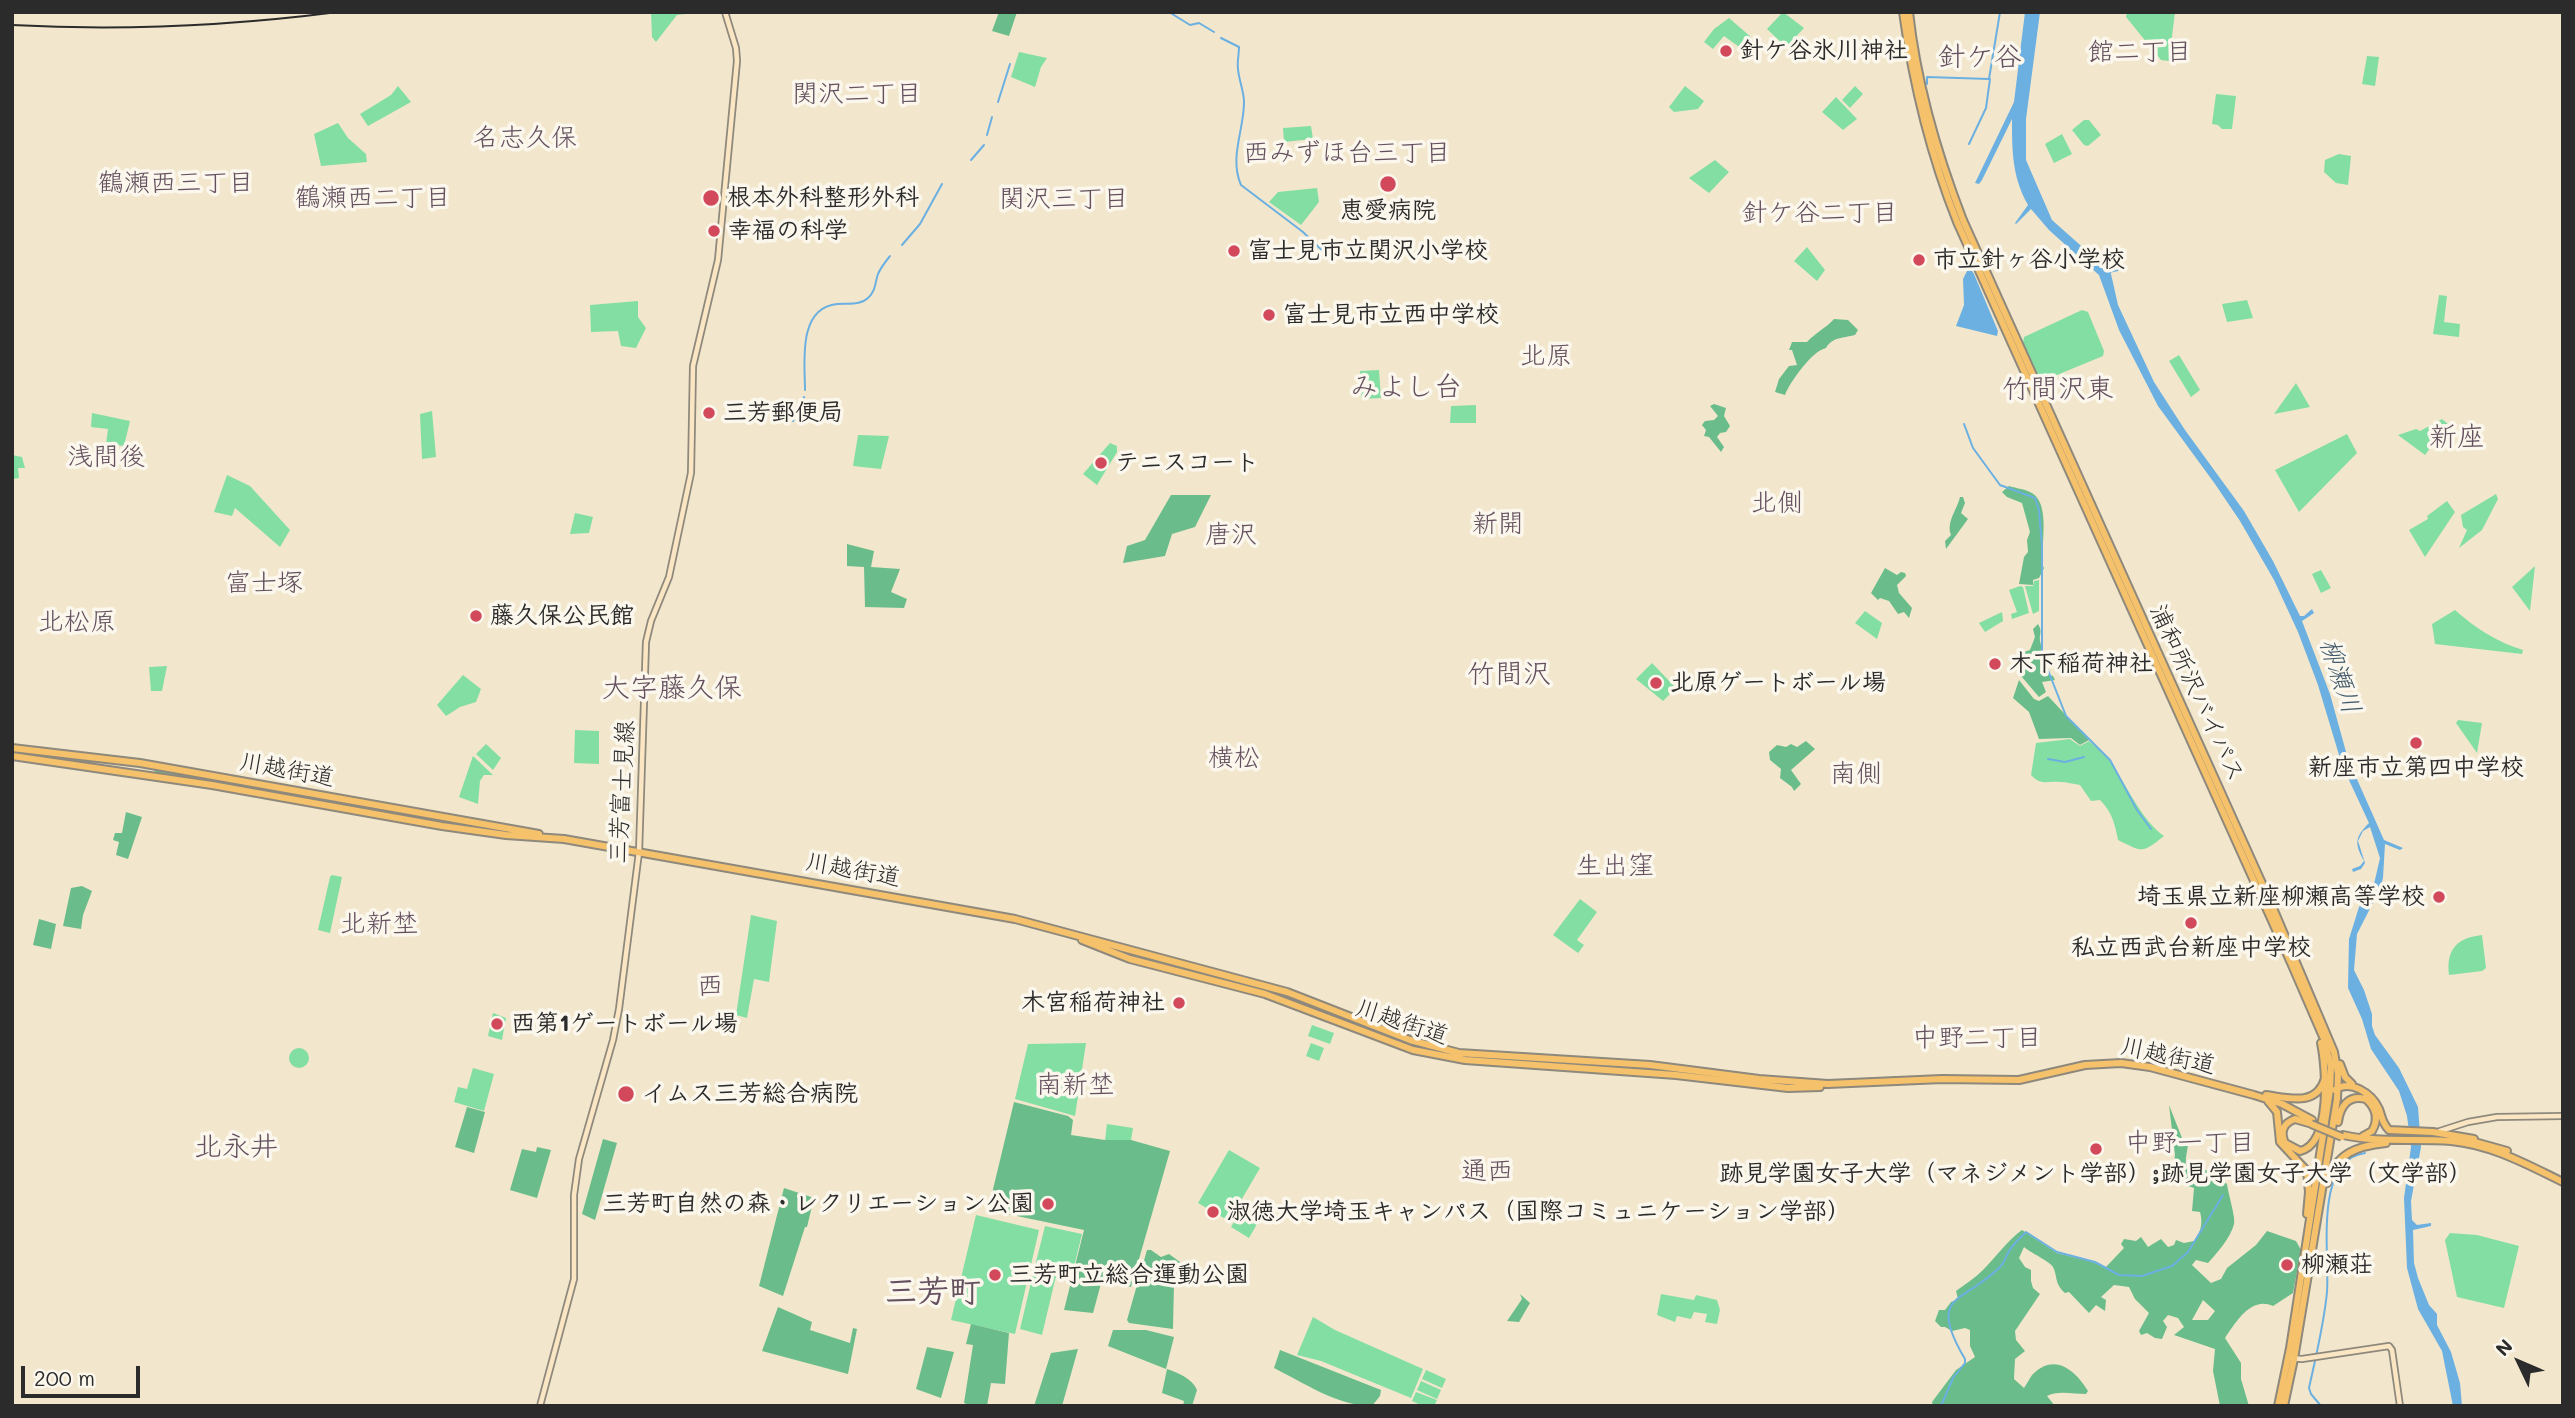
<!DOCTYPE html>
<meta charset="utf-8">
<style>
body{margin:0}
#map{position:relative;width:2575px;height:1418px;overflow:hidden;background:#f2e7cd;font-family:Mali,sans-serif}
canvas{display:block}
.frame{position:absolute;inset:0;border:14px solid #2b2b2b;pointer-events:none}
.north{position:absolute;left:2484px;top:1327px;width:70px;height:70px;-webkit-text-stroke:5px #fbf7ec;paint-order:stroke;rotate:314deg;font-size:19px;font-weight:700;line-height:28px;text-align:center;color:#2b2b2b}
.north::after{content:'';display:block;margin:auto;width:24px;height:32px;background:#2b2b2b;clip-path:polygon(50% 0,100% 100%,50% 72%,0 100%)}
.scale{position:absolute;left:21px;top:1366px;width:119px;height:32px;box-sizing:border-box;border:4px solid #2b2b2b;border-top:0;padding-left:9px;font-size:21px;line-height:24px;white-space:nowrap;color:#2b2b2b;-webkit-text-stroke:5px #fbf7ec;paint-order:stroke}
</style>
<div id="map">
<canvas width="2575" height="1418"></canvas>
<div class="frame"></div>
<div class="north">N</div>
<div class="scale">200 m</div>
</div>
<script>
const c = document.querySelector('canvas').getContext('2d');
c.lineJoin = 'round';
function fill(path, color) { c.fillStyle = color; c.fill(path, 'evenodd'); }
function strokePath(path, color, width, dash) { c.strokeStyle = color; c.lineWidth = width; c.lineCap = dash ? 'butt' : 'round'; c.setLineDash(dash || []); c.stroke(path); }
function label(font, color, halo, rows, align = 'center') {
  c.font = font + ' Mali,"Klee One",sans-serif'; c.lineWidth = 7; c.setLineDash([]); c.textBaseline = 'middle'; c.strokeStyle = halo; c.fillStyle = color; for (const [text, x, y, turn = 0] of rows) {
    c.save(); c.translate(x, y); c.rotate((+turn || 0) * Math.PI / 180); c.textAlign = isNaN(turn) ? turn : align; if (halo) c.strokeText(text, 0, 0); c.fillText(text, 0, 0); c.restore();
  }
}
fill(new Path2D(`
 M651 12H686V14L677 15 656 42 652 37Z
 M1783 12 1804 28 1786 47 1767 29Z
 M2127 12H2175L2169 61 2161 60 2126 17Z
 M1729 18 1751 37 1742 49 1724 36 1713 49 1704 42 1714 29Z
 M1019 52 1047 58 1041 67 1035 87 1011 77Z
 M2367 56 2379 57 2375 86 2362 84Z
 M398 86 411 102 368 126 360 114 391 95Z
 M1685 86 1704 101 1698 109 1674 112 1669 107Z
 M1855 86 1863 94 1850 108 1842 100Z
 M2216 94 2236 96 2232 129H2222L2218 125 2212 124Z
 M1836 97 1857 119 1843 130 1822 112Z
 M2084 120H2089L2101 135 2088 146 2084 145 2072 130Z
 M338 123 348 138 366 154 367 162 321 166 314 134Z
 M1311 126 1313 139 1284 142 1283 128Z
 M2062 134 2072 154 2054 163 2045 144Z
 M2339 154 2351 156 2348 185 2336 183 2324 172 2325 160Z
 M1715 160 1729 172 1709 193 1689 178Z
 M1317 188 1319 202 1301 225 1269 202 1278 192Z
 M1807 247 1825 270 1817 281 1794 261Z
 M2439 295 2447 296 2444 322 2460 324 2459 337 2433 334Z
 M2247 300 2253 318 2227 322 2222 304Z
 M638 301V317L646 328 636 348 621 346 618 331 591 332 590 305Z
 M2082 310 2088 312 2104 351 2103 356 2040 382 2023 342 2024 337Z
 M2179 355 2200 390 2191 397 2169 361Z
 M1379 370 1381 398 1361 399 1360 371Z
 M2296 383 2310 407 2274 414Z
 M1476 405V423H1450L1451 406Z
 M432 411 436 457 422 459 420 414Z
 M92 413 130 421 124 446 106 444 108 429 91 427Z
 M2442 419 2448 424 2425 455 2398 435 2416 429 2420 431Z
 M2347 434 2357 453 2299 512 2275 470Z
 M858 435 889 436 881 469 853 466Z
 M1110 443 1117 446V452L1097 485 1083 474Z
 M12 455 22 457 25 468H18L19 478 12 479Z
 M227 475 250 486 290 530 280 547 235 508 232 516 214 512Z
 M2496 494 2498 499 2482 530 2459 548 2467 530 2463 527 2461 515Z
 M2447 501 2455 512 2425 557 2409 530 2428 519 2427 516Z
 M575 513 593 517 589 533 570 534Z
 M2535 566 2530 611 2512 587Z
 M2321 570 2331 588 2321 593 2312 574Z
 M2039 580V611L2033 614 2025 586H2033L2034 581Z
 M2020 586 2023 587 2029 613 2012 619 2011 614 2017 612 2009 590Z
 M2455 610C2475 628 2497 642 2523 650L2522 654 2435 644 2432 624Z
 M1865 611 1882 623 1877 639 1855 623Z
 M2002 612 2003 621 1985 632 1979 623Z
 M1652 663 1676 688 1663 701 1636 679Z
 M167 666 162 691H151L149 667Z
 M463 675 481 689 476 702 460 707 446 716 437 705Z
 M2458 720 2482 723 2477 753 2456 723Z
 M575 730 599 731V764L574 763Z
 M2070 739 2080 746 2089 741C2096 747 2103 753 2109 760 2125 782 2142 821 2164 836 2142 853 2144 853 2118 840 2115 824 2112 812 2100 800L2091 801 2080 785C2073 784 2067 782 2060 782 2048 781 2041 786 2031 775L2036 743Z
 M486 744 501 758 493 770 476 754Z
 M473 756 493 775H484L480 781 478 804 459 797Z
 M332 875 342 877 330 933 318 930 330 877Z
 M1580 899 1597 912 1577 940 1584 945 1578 953 1553 935Z
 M751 915 777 921 769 982 754 979 747 1018 736 1015Z
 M2482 935 2486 968 2482 971 2449 975C2446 949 2457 938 2482 935Z
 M493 1013 506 1018 502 1040 488 1036Z
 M1312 1025 1334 1033 1330 1044 1308 1036Z
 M1086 1043 1075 1116 1015 1099 1028 1044Z
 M1311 1043 1324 1048 1319 1061 1306 1056Z
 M289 1058a10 10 0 1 1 20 0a10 10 0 1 1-20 0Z
 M473 1068 494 1074 484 1111 454 1102 458 1087 467 1089Z
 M1107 1124 1133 1128 1131 1140H1105Z
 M1229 1150 1260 1168 1229 1221 1198 1203Z
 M1247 1199 1265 1210 1249 1238 1231 1227Z
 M976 1215 1039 1230 1015 1334 951 1320Z
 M1045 1226 1082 1234 1072 1275 1035 1266Z
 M2450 1233 2477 1235 2519 1246 2504 1308 2457 1297 2445 1240Z
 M1034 1270 1056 1276 1042 1335 1020 1329Z
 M1661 1294 1694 1300 1696 1295 1717 1300 1720 1310 1717 1324 1705 1322 1707 1314 1694 1312 1691 1319 1677 1316 1675 1322 1657 1315Z
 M1313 1317 1335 1330 1423 1369 1411 1398 1321 1361 1297 1355Z
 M1426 1370 1446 1379 1442 1388 1422 1379Z
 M1421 1381 1441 1390 1437 1399 1417 1390Z
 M1416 1392 1437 1400 1434 1406H1423L1412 1401Z`), '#83dea4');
fill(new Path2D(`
 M999 12H1017L1009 36 992 31Z
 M1834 319 1848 320 1858 330 1855 335C1844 338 1832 337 1826 348 1812 351 1790 382 1785 395L1775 392 1779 379 1789 366 1797 365 1792 350H1789L1792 342H1807C1815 333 1826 328 1834 319Z
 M1714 404 1726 408 1724 416 1730 426 1726 432 1720 433 1717 437 1724 447 1721 452 1709 437 1704 436 1706 430 1702 425 1705 421 1714 420 1718 416 1710 406Z
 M2009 486C2015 488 2024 489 2030 492 2048 500 2043 532 2043 548 2043 557 2039 560 2044 568L2039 578 2033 580V585L2019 584 2024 557 2028 552 2027 540 2030 532 2022 503 2007 497 2002 492Z
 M1171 495H1211L1195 527 1172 534 1165 556 1123 563 1127 546 1145 540Z
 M1960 497H1963L1965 503 1961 513 1968 519 1946 549 1945 541 1951 535C1946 522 1957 510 1960 497Z
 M847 544 874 551 871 567 900 569 891 592 907 599 904 608 865 607 864 567 847 566Z
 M1885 568 1897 575 1901 572 1905 573 1906 576 1897 585 1899 593 1912 608 1909 618 1904 612 1898 614 1889 601 1880 598 1878 600 1871 593Z
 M2038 624C2043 632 2039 633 2040 641 2042 653 2050 661 2047 674L2053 676 2055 680 2042 682 2046 692 2039 697 2016 670 2022 664 2024 652 2030 650 2035 637 2033 629Z
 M2019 680 2034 699 2039 701 2048 696 2089 740 2080 745 2071 738 2039 739 2029 712 2013 698Z
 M1806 741 1815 749 1791 770 1801 784 1794 791 1792 787 1780 778 1781 769 1770 760 1769 752 1777 745 1786 747 1791 744 1797 747Z
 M153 767 217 779 216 784 156 775Z
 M219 779 285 792 284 796 218 784Z
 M300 794 497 830V832L299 799Z
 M126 812 142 817 128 859 116 855 119 842 113 840 115 833H122Z
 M82 886 92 891 83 915 81 929 63 926 71 888Z
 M39 919 56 924 51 949 33 945Z
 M1146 956 1230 980V981L1143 960Z
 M1298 998 1359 1023 1356 1026 1295 1003Z
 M1365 1024 1471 1056 1472 1057 1471 1059 1430 1053 1363 1029Z
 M1014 1102 1068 1116 1073 1120 1071 1135 1105 1140H1131L1170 1151 1131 1287 1102 1280 1093 1313 1064 1310 1084 1230 988 1210Z
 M2169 1105 2182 1138H2188C2189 1148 2185 1155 2186 1165L2206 1170 2227 1184C2228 1193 2236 1218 2234 1224 2231 1237 2217 1253 2208 1263L2196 1260 2192 1265 2211 1283 2221 1279 2227 1268 2256 1245 2267 1231 2296 1241 2301 1250 2293 1293 2273 1306C2251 1296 2236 1322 2225 1338L2241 1363V1379L2249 1406H2220L2213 1371 2215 1349 2174 1335 2184 1327 2178 1318 2168 1315 2163 1321 2167 1327 2162 1339 2155 1338 2147 1333 2141 1335 2139 1331 2149 1313 2135 1299 2129 1287 2114 1285 2101 1297 2106 1300 2105 1311 2096 1305 2089 1313 2069 1292 2065 1293C2054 1283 2058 1277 2053 1267 2051 1262 2029 1252 2024 1247L2019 1258 2025 1267 2031 1270V1281L2033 1288 2040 1294 2015 1331 2016 1340 2025 1351 2015 1359 2014 1379 2024 1388C2027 1384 2030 1377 2033 1374 2055 1352 2076 1371 2088 1391L2086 1394C2074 1394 2057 1390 2047 1396L2055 1406H1933L1932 1402 1956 1370 1975 1357 1970 1346V1330L1965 1328 1952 1331 1945 1327H1941L1935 1321 1939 1310H1945L1951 1302 1958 1299 1956 1291C1965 1284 1975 1278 1983 1270 1996 1257 2007 1241 2022 1230L2057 1253 2093 1262 2105 1268 2124 1248 2121 1244 2124 1239 2136 1241 2141 1237 2148 1247 2161 1239 2168 1247 2174 1245 2176 1240 2184 1243 2194 1241C2201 1232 2203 1223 2200 1212L2192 1211 2194 1188 2171 1180 2175 1155ZM2203 1300 2215 1311 2208 1320H2192Z
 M467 1107 485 1112 474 1153 455 1147Z
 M603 1139 617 1143 595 1220 582 1214Z
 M537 1147 551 1150 537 1198 510 1190 522 1149 536 1152Z
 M784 1188 814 1198 807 1227H805L783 1296 759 1286Z
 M1147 1250H1151L1161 1257 1169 1254 1180 1262 1174 1283 1173 1329 1129 1323 1127 1320Z
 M1520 1294 1530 1303 1519 1322 1507 1321 1522 1299Z
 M778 1307 812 1322 810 1330 850 1343 853 1328 857 1329 848 1374 762 1351Z
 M971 1324 1009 1333 1005 1384 991 1383 987 1406H972L964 1403 973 1345 966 1344Z
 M1113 1330H1146L1174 1337 1166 1369 1108 1346Z
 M927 1347 954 1352 941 1398 916 1389Z
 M1078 1349 1062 1406H1034L1051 1353Z
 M1280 1350 1381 1390 1380 1396 1372 1406C1338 1406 1304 1383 1274 1368Z
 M1167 1369C1178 1373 1192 1378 1197 1390L1192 1406H1183L1184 1401 1162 1393Z`), '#6abd8a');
fill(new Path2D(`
 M2025 12H2040L2026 119V160L2052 220 2097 260 2109 265 2118 305 2154 382 2185 430 2244 511 2273 561 2300 616H2304L2312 609 2314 613 2302 621 2330 694 2348 759 2384 840 2403 848 2400 850 2385 844 2383 878 2380 889 2357 934 2354 970 2364 990 2372 1014V1026L2375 1035 2399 1068 2418 1107 2421 1147 2411 1201 2412 1220 2417 1225 2431 1223V1226L2413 1230 2414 1263 2418 1278 2429 1305 2437 1314V1325L2451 1352 2460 1383 2462 1406H2453L2442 1351 2418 1309 2407 1268 2404 1198 2411 1147 2407 1116 2399 1091 2371 1049 2362 1019 2348 988 2349 939 2359 907 2374 884 2380 858 2370 827 2363 831 2358 841 2365 863 2361 869 2353 872 2352 869 2360 866 2364 861C2354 843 2355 837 2369 823L2342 765 2318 685 2298 632 2274 580 2240 521 2215 484 2158 406 2119 330 2099 275 2049 230 2031 209 2016 224 2015 223 2028 205C2012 177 2012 150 2012 119L1982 180 1979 184 1975 183 2014 102Z
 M1962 255 1974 274 1998 331 1997 336 1956 326 1964 305 1963 279 1967 271Z`), '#6bb0e1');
strokePath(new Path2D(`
 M1169 12 1190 25 1199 23 1214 32
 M1221 38 1239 47C1239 54 1237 62 1238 69 1239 81 1244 91 1244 102 1244 131 1229 157 1241 185L1303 232 1330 258
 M1927 84V77L1989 79 2000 12
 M998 102 1010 64
 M987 135 992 117
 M1969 144 1986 108 1990 79
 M971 160 984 145
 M902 245 920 224 942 184
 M2109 272 2122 269
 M805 390C805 364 797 308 837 304 848 303 859 306 868 298 876 291 875 282 878 274 881 267 886 261 890 256
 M793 421 804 397
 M1964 424 1973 448 2000 485 2035 498 2039 510 2042 546V655L2066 716 2110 760 2137 810 2151 829
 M2048 759 2065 762 2084 757
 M1941 1406 1953 1378 1965 1363V1359C1926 1293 1963 1304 2000 1267 2005 1262 2005 1258 2008 1253 2012 1245 2020 1238 2026 1232L2057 1252 2095 1262 2119 1275 2142 1276 2172 1266 2188 1252 2223 1195
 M2321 1406 2311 1394 2309 1388C2316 1356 2324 1324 2327 1292 2330 1255 2313 1160 2365 1153`), '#6bb0e1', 2);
const secondary = new Path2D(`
 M2440 1131 2468 1122 2497 1117 2563 1116
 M2288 1358 2302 1359 2389 1346 2392 1350 2400 1406
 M540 1406 574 1279V1195L579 1159 613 1040 619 1009 639 852 646 642 651 621 669 577 691 473 693 366 718 260 737 61 736 48 725 12`);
const highway = new Path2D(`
 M1903 12C1913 84 1930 154 1957 222L2291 963 2324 1039 2331 1067 2330 1090 2290 1348 2278 1406
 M1909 12C1917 84 1937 153 1963 220L2270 901 2334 1052 2338 1074 2337 1099 2294 1359 2284 1406
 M12 748 140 763 539 834
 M12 756 212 785 442 826 506 835 564 839 1015 919 1287 992 1410 1040 1459 1053 1650 1065 1759 1079 1828 1084 1942 1079 2019 1080 2085 1065 2121 1063 2150 1067 2254 1095 2282 1104 2312 1120
 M1082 940 1130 959 1265 994 1413 1050 1465 1060 1676 1075 1788 1088 1820 1087
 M2340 1064 2345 1077 2352 1084
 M2335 1090C2350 1079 2372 1093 2379 1109 2382 1117 2382 1123 2389 1130L2433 1132 2474 1139
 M2266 1095C2289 1098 2317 1107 2325 1078
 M2268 1101 2277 1112 2280 1142 2307 1171 2309 1192 2307 1214
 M2338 1122C2340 1107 2348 1094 2366 1099 2376 1108 2379 1119 2372 1131L2363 1136
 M2309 1123 2295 1119C2283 1123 2280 1132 2285 1143L2300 1151C2332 1144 2326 1067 2321 1043
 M2343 1135C2378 1143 2415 1138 2451 1141 2492 1145 2526 1164 2563 1182
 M2471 1141 2507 1151
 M2327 1183C2336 1153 2357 1146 2386 1143`);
strokePath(secondary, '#8e897c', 8);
strokePath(highway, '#8e897c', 10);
strokePath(secondary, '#fbe6c4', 4.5);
strokePath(highway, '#f5c16b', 6);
strokePath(new Path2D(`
 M12 25C122 31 229 26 338 12`), '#2b2b2b', 2);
const highwayBridge = new Path2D(`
 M2311 1124 2342 1137`);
strokePath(highwayBridge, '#8e897c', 10, []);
strokePath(highwayBridge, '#f5c16b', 6);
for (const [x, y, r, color] of [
 [1726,51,7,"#d1495b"],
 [1388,184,9,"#d1495b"],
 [711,198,9,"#d1495b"],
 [714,231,7,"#d1495b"],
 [1234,251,7,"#d1495b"],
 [1919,260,7,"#d1495b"],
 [1269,315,7,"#d1495b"],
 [709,413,7,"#d1495b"],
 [1101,463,7,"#d1495b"],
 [476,616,7,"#d1495b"],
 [1995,664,7,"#d1495b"],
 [1656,683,7,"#d1495b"],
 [2416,743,7,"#d1495b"],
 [2439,897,7,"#d1495b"],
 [2191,923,7,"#d1495b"],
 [1179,1003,7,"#d1495b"],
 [497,1024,7,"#d1495b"],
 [626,1094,9,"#d1495b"],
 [2096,1149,7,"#d1495b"],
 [1048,1204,7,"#d1495b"],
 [1213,1212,7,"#d1495b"],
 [2287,1265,7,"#d1495b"],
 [995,1275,7,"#d1495b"]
]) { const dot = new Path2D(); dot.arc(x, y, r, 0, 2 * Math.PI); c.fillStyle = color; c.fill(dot); strokePath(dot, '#fbf7ec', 2.5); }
label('bold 24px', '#2b2b2b', '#fbf7ec', [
 ["針ケ谷氷川神社",1740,51],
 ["根本外科整形外科",727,198],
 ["恵愛病院",1388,211,"center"],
 ["幸福の科学",728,231],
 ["富士見市立関沢小学校",1248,251],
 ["市立針ヶ谷小学校",1933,260],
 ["富士見市立西中学校",1283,315],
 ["三芳郵便局",723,413],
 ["テニスコート",1115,463],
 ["藤久保公民館",490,616],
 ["木下稲荷神社",2009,664],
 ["北原ゲートボール場",1670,683],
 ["新座市立第四中学校",2416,768,"center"],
 ["埼玉県立新座柳瀬高等学校",2425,897,"right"],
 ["私立西武台新座中学校",2191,948,"center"],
 ["木宮稲荷神社",1165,1003,"right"],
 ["西第1ゲートボール場",511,1024],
 ["イムス三芳総合病院",642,1094],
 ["跡見学園女子大学（マネジメント学部）;跡見学園女子大学（文学部）",2096,1174,"center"],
 ["三芳町自然の森・レクリエーション公園",1034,1204,"right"],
 ["淑徳大学埼玉キャンパス（国際コミュニケーション学部）",1227,1212],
 ["柳瀬荘",2301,1265],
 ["三芳町立総合運動公園",1009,1275]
], 'left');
label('24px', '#2b2b2b', '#fbf7ec', [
 ["浦和所沢バイパス",2197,693,65],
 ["川越街道",287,770,10],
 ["三芳富士見線",622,792,-87],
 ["川越街道",853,870,10],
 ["川越街道",1402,1022,18],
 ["川越街道",2168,1056,12]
]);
label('26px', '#64505f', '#fbf7ec', [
 ["館二丁目",2140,52],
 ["関沢二丁目",857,94],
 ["名志久保",525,138],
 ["西みずほ台三丁目",1347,153],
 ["鶴瀬西三丁目",176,183],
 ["鶴瀬西二丁目",373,198],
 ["関沢三丁目",1064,199],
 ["針ケ谷二丁目",1820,213],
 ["北原",1546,356],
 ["浅間後",106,457],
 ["北側",1777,503],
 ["新開",1498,524],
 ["唐沢",1231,535],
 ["富士塚",264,583],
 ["北松原",77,622],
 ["横松",1234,758],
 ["南側",1856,774],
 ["生出窪",1615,866],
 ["北新埜",379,924],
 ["西",710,986],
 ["中野二丁目",1977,1038],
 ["南新埜",1075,1085],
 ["中野一丁目",2190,1143],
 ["通西",1487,1171]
]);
label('italic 26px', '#415a6b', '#fbf7ec', [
 ["柳瀬川",2340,676,72]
]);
label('28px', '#64505f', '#fbf7ec', [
 ["針ケ谷",1980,57],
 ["みよし台",1406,387],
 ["竹間沢東",2058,389],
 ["新座",2457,437],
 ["竹間沢",1509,674],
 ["大字藤久保",672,688],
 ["北永井",236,1147]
]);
label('bold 32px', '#64505f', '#fbf7ec', [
 ["三芳町",933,1292]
]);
</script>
